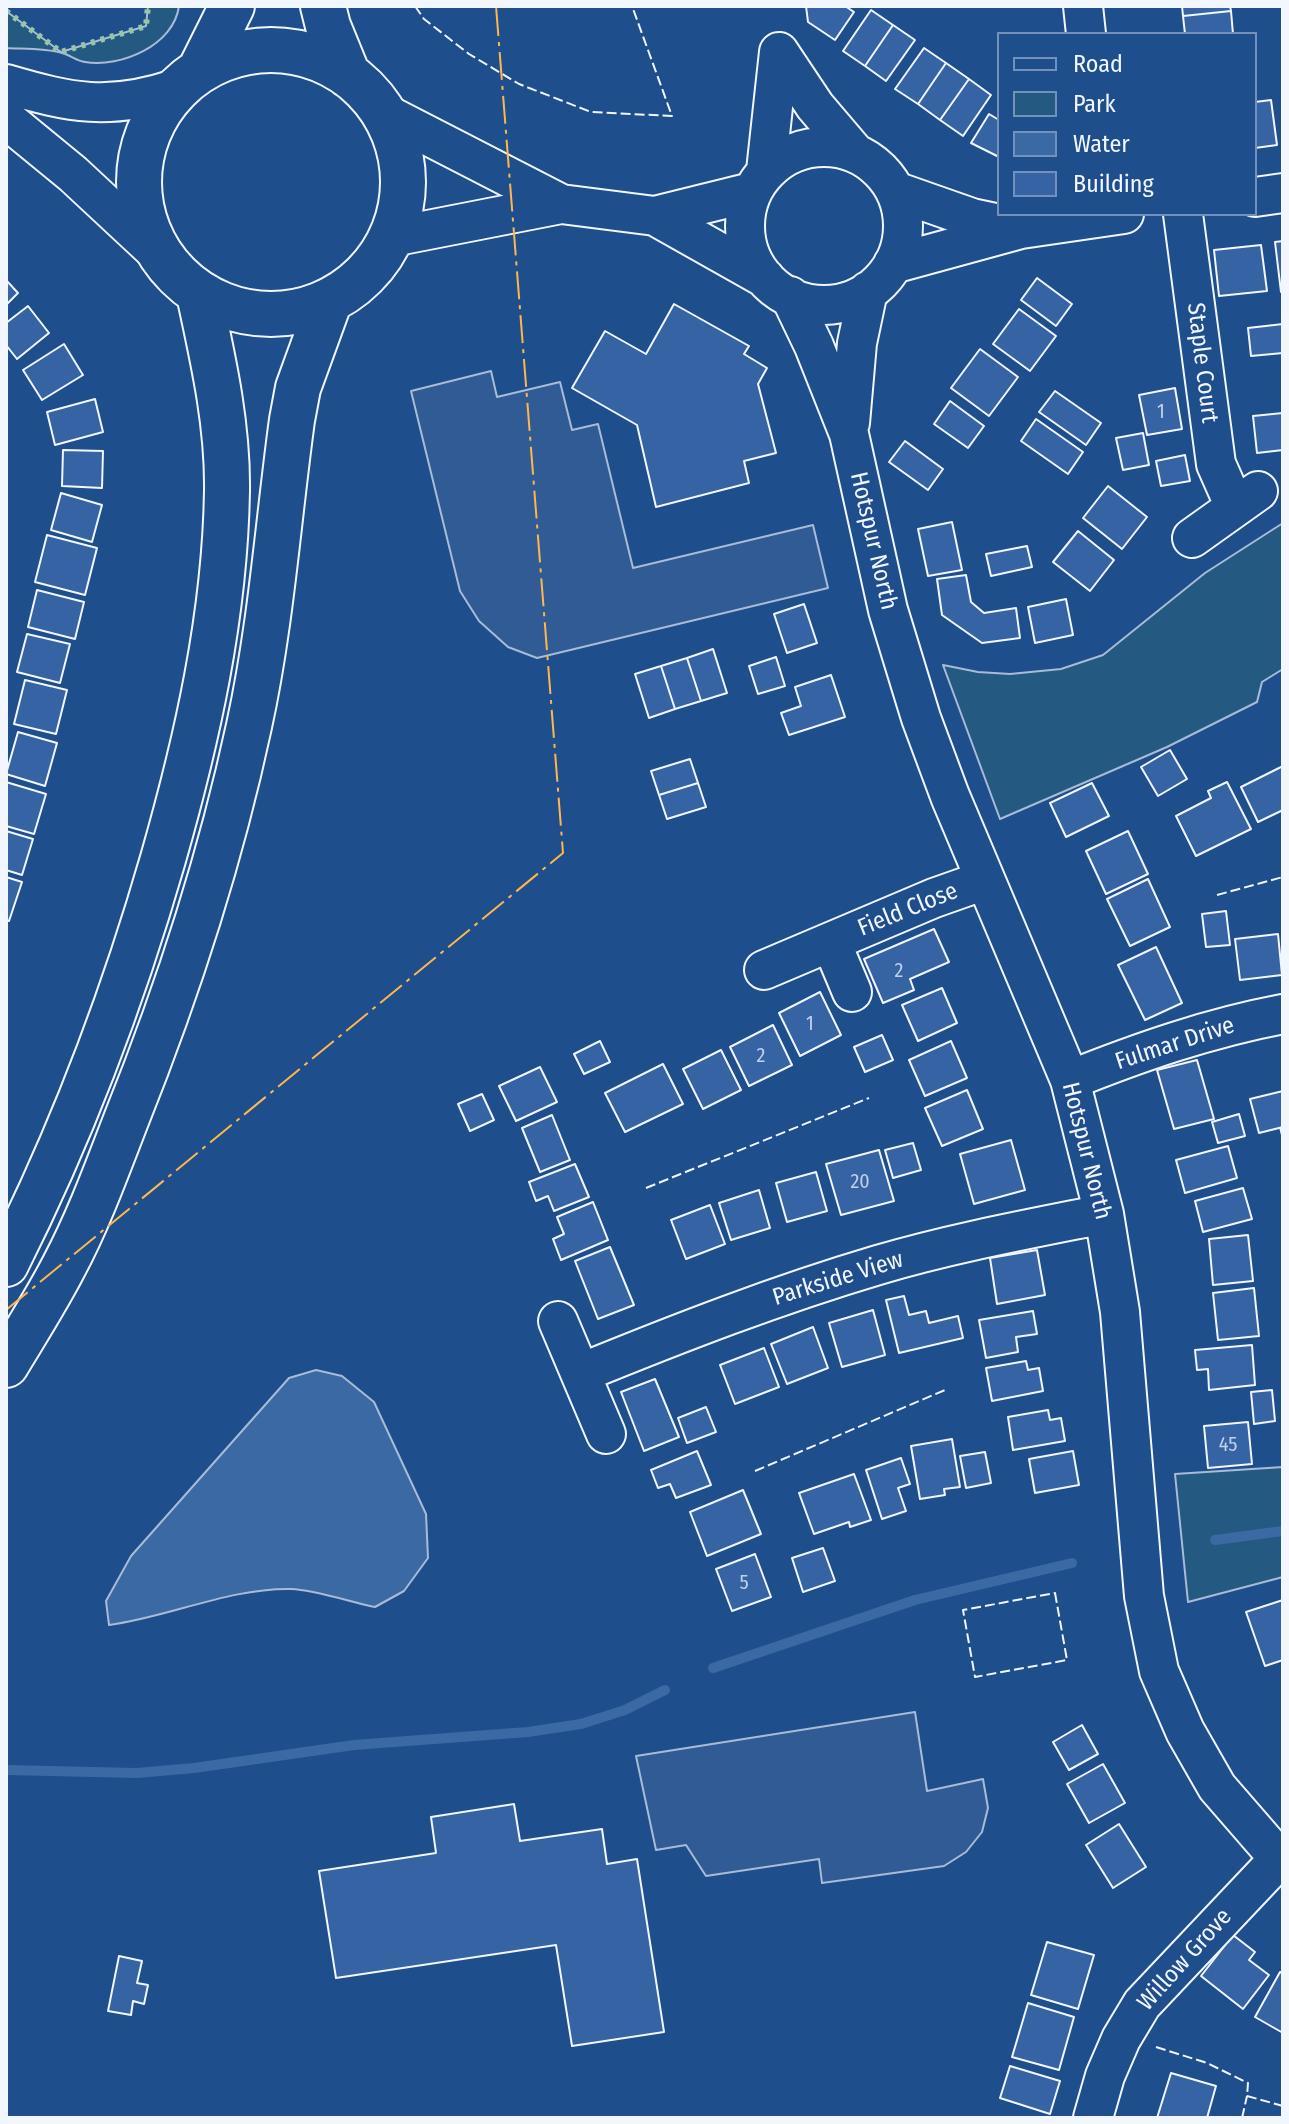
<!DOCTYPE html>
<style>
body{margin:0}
#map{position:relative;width:1289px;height:2124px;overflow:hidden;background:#1f4e8c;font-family:"Fira Sans Condensed",sans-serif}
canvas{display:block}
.frame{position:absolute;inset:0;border:8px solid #f2f6ff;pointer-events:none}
.legend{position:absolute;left:997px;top:32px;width:260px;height:184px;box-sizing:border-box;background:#1f4e8c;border:2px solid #7391ba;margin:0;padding:10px 14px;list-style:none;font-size:24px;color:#f2f6ff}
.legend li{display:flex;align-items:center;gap:16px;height:40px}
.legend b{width:40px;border:2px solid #7391ba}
</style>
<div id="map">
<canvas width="1289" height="2124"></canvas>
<div class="frame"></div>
<ul class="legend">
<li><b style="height:10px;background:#1f4e8c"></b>Road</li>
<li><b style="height:22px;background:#245a82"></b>Park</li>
<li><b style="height:22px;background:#3b69a3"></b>Water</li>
<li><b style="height:22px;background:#3563a3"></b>Building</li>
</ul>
</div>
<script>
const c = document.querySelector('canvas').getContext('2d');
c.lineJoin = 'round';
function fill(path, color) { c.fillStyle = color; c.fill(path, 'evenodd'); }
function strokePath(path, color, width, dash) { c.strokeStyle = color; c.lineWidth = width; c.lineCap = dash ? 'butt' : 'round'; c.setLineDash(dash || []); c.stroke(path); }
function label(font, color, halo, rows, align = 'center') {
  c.font = font + ' "Fira Sans Condensed",sans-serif'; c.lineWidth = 6; c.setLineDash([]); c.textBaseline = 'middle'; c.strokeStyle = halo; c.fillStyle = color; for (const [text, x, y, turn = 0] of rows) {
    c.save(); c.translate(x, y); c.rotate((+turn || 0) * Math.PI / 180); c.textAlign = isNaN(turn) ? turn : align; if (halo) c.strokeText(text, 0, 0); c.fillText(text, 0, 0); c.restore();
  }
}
const green = new Path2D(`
 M148 6H179C174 45 121 68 85 62 77 61 70 55 62 53 45 48 24 49 6 48V11L61 52 146 26Z
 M1283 523V669L1262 682 1257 702 1167 747 1000 819 943 665 978 672 1010 674 1061 669 1103 655 1205 573Z
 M1283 1467V1577L1188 1602 1175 1474Z`);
fill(green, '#245a82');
strokePath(green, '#a8bbd7', 2);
const parking = new Path2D(`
 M491 371 497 397 560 382 572 430 598 424 633 568 813 525 828 588 537 658 508 647 479 621 460 591 411 391Z
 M915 1712 927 1791 983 1779 988 1808 982 1832 966 1852 944 1866 822 1883 819 1859 706 1876 686 1845 656 1850 636 1756Z`);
fill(parking, '#305b95');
strokePath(parking, '#a8bbd7', 2);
const water = new Path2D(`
 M316 1370 342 1376 374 1402 426 1514 428 1558 404 1591 375 1607C350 1602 316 1590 291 1589 228 1588 170 1617 109 1625L106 1601 131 1556 289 1378Z`);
fill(water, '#3b69a3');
strokePath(water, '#a8bbd7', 2);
strokePath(new Path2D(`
 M1215 1540 1283 1531
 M713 1668 915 1600 1072 1563
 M6 1770 137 1773 194 1768 354 1745 528 1732 581 1724 625 1710 665 1690`), '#3b69a3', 10);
const building = new Path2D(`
 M806 6H845L854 12 835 40 808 22Z
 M1182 6H1230L1231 11 1183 16Z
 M871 10 893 25 865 66 843 51Z
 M1231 11 1233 34H1185L1183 16Z
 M893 25 915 40 886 81 865 66Z
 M924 48 946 63 918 104 895 89Z
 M946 63 969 79 940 120 918 104Z
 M969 79 991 95 963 136 940 120Z
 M1271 100 1277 145 1255 148V102Z
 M989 114 999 120V157L971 143Z
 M1283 241V292H1281L1275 242Z
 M1261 245 1267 291 1219 296 1214 250Z
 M1037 278 1072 304 1056 326 1021 300Z
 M6 280 18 293 6 305Z
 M674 304 749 346 744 354 767 368 758 384 776 453 744 461 749 483 656 507 637 425 572 388 605 331 646 354Z
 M28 306 49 333 17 359 6 345V323Z
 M1019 309 1056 336 1030 371 993 344Z
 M1283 324V353L1251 356 1248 328Z
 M64 344 83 375 42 400 23 370Z
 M980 349 1018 377 989 416 951 388Z
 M1175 388 1182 429 1147 435 1139 395Z
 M1055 391 1101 423 1086 445 1039 412Z
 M95 399 103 432 55 445 47 412Z
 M950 401 984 426 968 448 934 424Z
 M1283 413V450L1257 453 1253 416Z
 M1036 419 1083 452 1068 474 1021 441Z
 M1143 433 1149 465 1123 470 1116 438Z
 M905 441 943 469 928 490 889 462Z
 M63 450 103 451 102 488 62 486Z
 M1185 455 1190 481 1161 486 1156 461Z
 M1108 486 1147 517 1122 549 1083 518Z
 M61 493 102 505 92 542 51 530Z
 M952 522 962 570 928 576 918 529Z
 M1078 531 1114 560 1090 591 1053 562Z
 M47 535 97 548 85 595 35 582Z
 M1027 546 1032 567 991 576 986 554Z
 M966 575 971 602 984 613 1016 608 1020 638 982 643 942 615 937 579Z
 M37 590 84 602 75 639 28 627Z
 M1066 599 1073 635 1035 643 1028 607Z
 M804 604 817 643 787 653 774 614Z
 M27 634 70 644 60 683 17 672Z
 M713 649 727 693 701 701 687 658Z
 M776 657 785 686 758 694 749 666Z
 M687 658 701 701 675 709 661 666Z
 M661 666 675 709 649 718 635 674Z
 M831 675 845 717 789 735 781 713 801 706 795 687Z
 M25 680 67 690 56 734 14 724Z
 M18 732 57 743 45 786 6 774Z
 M1170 750 1187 779 1158 796 1141 767Z
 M690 759 698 783 659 795 651 771Z
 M1283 766V810L1258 822 1241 787Z
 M6 782 46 794 34 834 6 826Z
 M1227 782 1251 829 1196 856 1176 816 1211 798 1208 791Z
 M698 783 706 807 667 819 659 795Z
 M1092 783 1109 816 1066 837 1050 803Z
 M6 831 33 839 22 875 6 870Z
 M1128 831 1148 874 1106 894 1086 851Z
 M6 877 22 882 9 921 6 920Z
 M1148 879 1170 927 1130 946 1107 899Z
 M1226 911 1230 945 1206 947 1202 914Z
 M934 929 949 962 910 979 914 990 883 1003 864 959Z
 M1278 934 1282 975 1240 980 1235 939Z
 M1156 947 1182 1003 1145 1020 1118 965Z
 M942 988 957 1023 918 1041 902 1005Z
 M820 992 841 1035 800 1056 779 1013Z
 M773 1025 792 1065 749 1086 730 1047Z
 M882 1035 893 1060 865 1072 854 1047Z
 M600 1041 610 1062 584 1074 574 1054Z
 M951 1041 967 1078 925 1096 909 1060Z
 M721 1050 741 1090 703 1109 683 1069Z
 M1197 1060 1214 1119 1174 1129 1157 1070Z
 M663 1064 683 1104 625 1132 605 1093Z
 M540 1067 557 1102 516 1121 499 1086Z
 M967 1090 983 1129 942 1146 925 1108Z
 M1283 1091V1127L1259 1133 1250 1099Z
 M482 1094 494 1120 470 1131 458 1104Z
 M1239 1114 1245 1136 1218 1143 1212 1122Z
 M552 1115 570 1160 540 1172 522 1128Z
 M1011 1140 1025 1190 974 1204 960 1154Z
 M913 1143 921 1170 893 1178 885 1150Z
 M1228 1146 1237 1178 1185 1193 1176 1160Z
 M879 1150 894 1201 841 1215 826 1164Z
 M575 1164 589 1197 554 1211 548 1196 536 1201 529 1182Z
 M816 1172 827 1211 787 1222 776 1183Z
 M1243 1188 1252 1219 1203 1232 1195 1201Z
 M759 1190 770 1228 731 1240 719 1203Z
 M593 1202 608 1240 561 1260 553 1239 564 1234 557 1217Z
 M710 1205 725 1244 686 1259 671 1220Z
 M1248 1235 1253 1281 1213 1285 1209 1239Z
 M610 1247 634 1305 598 1319 575 1261Z
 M1037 1250 1045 1295 997 1304 990 1258Z
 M1254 1288 1259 1336 1218 1340 1213 1293Z
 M904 1296 909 1315 926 1311 929 1323 958 1316 963 1338 899 1353 886 1300Z
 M873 1310 885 1355 842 1367 829 1323Z
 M1033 1311 1037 1334 1016 1337 1018 1352 986 1358 979 1320Z
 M813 1327 828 1368 787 1384 771 1344Z
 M1252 1345 1255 1385 1209 1390 1208 1369 1197 1370 1195 1350Z
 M764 1348 779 1387 735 1404 720 1365Z
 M1026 1361 1028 1370 1039 1368 1043 1391 992 1401 986 1368Z
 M655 1379 679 1437 644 1451 621 1392Z
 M1272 1390 1275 1421 1254 1424 1251 1392Z
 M706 1407 716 1432 687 1443 678 1418Z
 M1048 1410 1050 1420 1061 1418 1065 1441 1013 1450 1008 1417Z
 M1248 1422 1252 1464 1208 1468 1204 1426Z
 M952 1439 960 1487 944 1489 945 1495 920 1499 911 1446Z
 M697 1451 711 1485 676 1498 670 1484 658 1488 651 1470Z
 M1073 1451 1079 1485 1035 1493 1029 1459Z
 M985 1452 991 1483 966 1488 960 1456Z
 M901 1458 910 1484 898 1488 906 1511 882 1519 866 1470Z
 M854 1474 871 1520 850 1527 849 1522 814 1534 799 1493Z
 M743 1490 761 1534 707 1556 690 1512Z
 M823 1548 835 1581 803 1592 792 1558Z
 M755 1554 771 1597 732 1611 716 1569Z
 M1283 1600V1660L1265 1666 1246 1612Z
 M1082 1725 1098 1754 1069 1770 1053 1742Z
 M1103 1764 1125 1803 1089 1823 1067 1784Z
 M514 1804 520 1841 602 1829 607 1864 637 1859 664 2032 572 2046 556 1945 336 1978 319 1871 436 1853 431 1817Z
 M1119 1824 1146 1867 1113 1888 1086 1845Z
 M1233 1935 1255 1952 1249 1960 1269 1975 1243 2009 1201 1976Z
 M1047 1942 1094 1955 1078 2009 1031 1995Z
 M119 1956 142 1961 137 1983 148 1985 144 2004 133 2001 131 2015 108 2011Z
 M1280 1972 1283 1973V2033L1255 2017Z
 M1028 2003 1074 2017 1059 2070 1012 2057Z
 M1010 2066 1060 2081 1050 2114 1000 2098Z
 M1171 2073 1216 2086 1207 2118H1157Z`);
fill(building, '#3563a3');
strokePath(building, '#f2f6ff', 2);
const minor = new Path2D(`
 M1083 6 1086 34
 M779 52 815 106 855 153
 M6 84C71 103 109 111 175 89
 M386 114 561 204
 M6 119 73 174 161 256
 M745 226a79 79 0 1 1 158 0a79 79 0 1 1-158 0Z
 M766 171 779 52
 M895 191 972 218 1019 228
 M1255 197 1283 193
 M1183 214 1216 464 1235 507
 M655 216 765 278
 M392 237 561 204 655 216 752 192
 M893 264 1021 229 1124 214
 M790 296 814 346 849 434 888 610 921 718 950 796 1070 1080 1104 1214 1120 1312 1144 1596 1159 1671 1185 1731 1217 1787 1283 1863
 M850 423 857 343 868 291
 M1192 538 1258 491
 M831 942 852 992
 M764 970 934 898 985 880
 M1070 1080C1140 1052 1209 1028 1283 1014
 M558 1321 606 1434
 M581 1373C679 1333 777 1295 878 1265 953 1243 1029 1229 1104 1214
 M1093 2118 1105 2076 1121 2039 1142 2004 1279 1859`);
const major = new Path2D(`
 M323 6 328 26 348 75
 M139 182a132 132 0 1 1 264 0a132 132 0 1 1-264 0Z
 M202 66 232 6
 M6 1264C71 1135 123 998 163 859 197 740 225 616 227 491 228 424 213 359 199 294
 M6 1365C26 1332 47 1299 64 1266 89 1219 107 1169 126 1120 177 993 220 861 249 726 271 626 278 522 292 420L298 388 330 300`);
strokePath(minor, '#f2f6ff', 42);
strokePath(major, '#f2f6ff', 48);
strokePath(minor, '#1f4e8c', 38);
strokePath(major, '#1f4e8c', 44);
strokePath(new Path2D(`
 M6 11 61 52 146 26 148 6`), '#97c8a6', 6, [4, 6]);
strokePath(new Path2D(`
 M415 6 424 19 469 54 519 84 591 112 672 116 632 6
 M1217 895 1283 877
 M1280 1127 1283 1139
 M646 1188 869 1098
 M755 1471 945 1390
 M1055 1593 1067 1660 975 1677 963 1610Z
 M1156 2047 1207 2063 1248 2083 1247 2096 1283 2106
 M1242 2118 1247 2096`), '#f2f6ff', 2, [10, 4]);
strokePath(new Path2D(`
 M6 1310 563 853 496 6`), '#ffb74d', 2, [28, 6, 4, 6]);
label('20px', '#c3d1e8', null, [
 ["1",1161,412],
 ["2",899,971],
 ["1",810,1024],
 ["2",761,1056],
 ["20",860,1182],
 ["45",1228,1445],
 ["5",744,1583]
]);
label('24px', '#f2f6ff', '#1f4e8c', [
 ["Staple Court",1202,363,83],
 ["Hotspur North",873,541,77],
 ["Field Close",908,910,-22],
 ["Fulmar Drive",1175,1044,-18],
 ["Hotspur North",1086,1151,76],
 ["Parkside View",838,1279,-17],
 ["Willow Grove",1185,1960,-48]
]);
</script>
